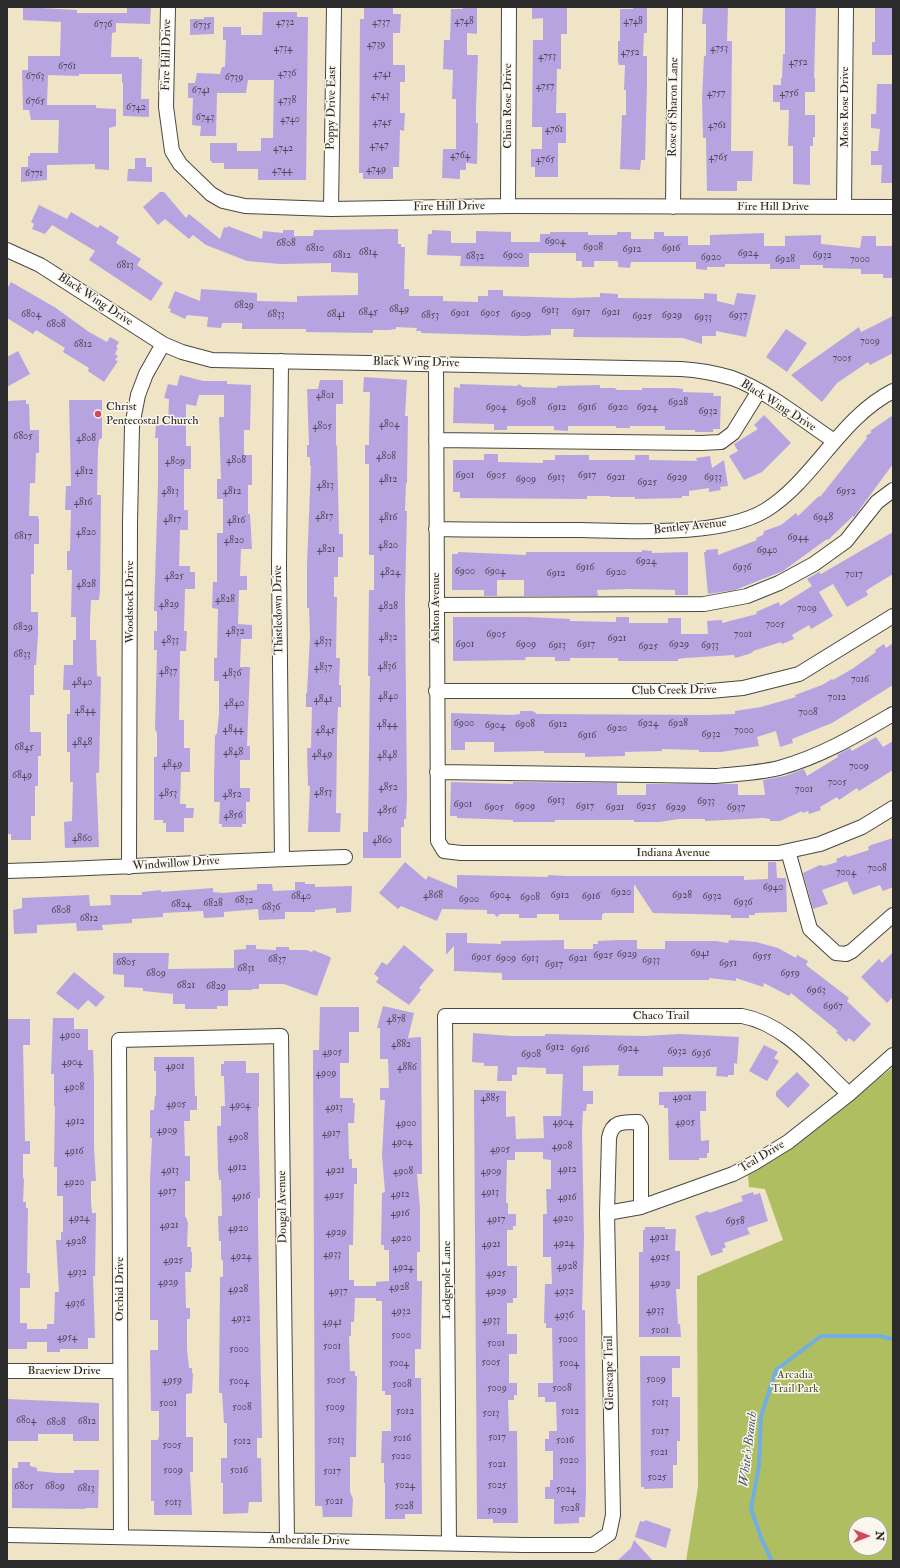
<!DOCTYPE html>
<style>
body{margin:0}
#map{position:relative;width:900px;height:1568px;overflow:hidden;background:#efe4c6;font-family:"IM FELL Double Pica",serif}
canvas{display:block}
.frame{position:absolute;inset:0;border:8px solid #2b2b2b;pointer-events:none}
.north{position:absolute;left:848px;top:1516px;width:40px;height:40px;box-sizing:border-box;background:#fbf7ec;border:1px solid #a8a59f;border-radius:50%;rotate:90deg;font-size:11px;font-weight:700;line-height:16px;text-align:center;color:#2b2b2b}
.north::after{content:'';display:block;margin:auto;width:14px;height:18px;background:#d1495b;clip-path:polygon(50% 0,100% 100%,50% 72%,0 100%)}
</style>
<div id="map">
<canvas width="900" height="1568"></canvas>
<div class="frame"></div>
<div class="north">N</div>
</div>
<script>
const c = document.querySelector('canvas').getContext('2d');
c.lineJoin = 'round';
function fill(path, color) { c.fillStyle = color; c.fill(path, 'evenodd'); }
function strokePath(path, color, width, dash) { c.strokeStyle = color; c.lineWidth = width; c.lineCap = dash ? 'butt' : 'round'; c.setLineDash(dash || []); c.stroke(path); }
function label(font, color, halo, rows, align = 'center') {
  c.font = font + ' "IM FELL Double Pica",serif'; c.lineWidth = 3; c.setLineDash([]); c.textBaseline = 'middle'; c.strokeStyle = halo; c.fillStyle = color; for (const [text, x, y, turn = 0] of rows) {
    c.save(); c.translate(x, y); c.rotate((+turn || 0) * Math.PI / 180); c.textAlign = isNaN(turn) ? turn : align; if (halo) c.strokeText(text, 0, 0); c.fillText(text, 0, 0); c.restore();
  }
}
fill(new Path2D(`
 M893 1067V1561H686L698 1487 697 1276 783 1240 765 1189 749 1187 748 1175 802 1140ZM856 1524H880V1548H856Z`), '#afbe61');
strokePath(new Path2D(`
 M772 1561 762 1540 751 1509 759 1466 761 1416 776 1370 821 1336H879L893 1339`), '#72aee4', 4);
fill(new Path2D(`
 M23 7 77 10V13H127V7H151L150 24 116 23V32L112 33 111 57H139V59H142L141 99H149V117L123 116V83H122V74H79V76L48 75 47 105H96V108L116 109V126L109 128V170L95 169V164L47 165V180L21 182V167H28V156H30V153H58L59 120H31L29 110H23L22 70H28V56H60L61 22 23 20Z
 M364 7H393V14H401L400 33H393V65H405V82H400V113H405L404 131 400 130 399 167H393V179H363V173H359L360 19H364Z
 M463 7H477V34L467 33V55H478L476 107V123H478L477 164 466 163V170H460V179L442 178 443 149H456V99H452L453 70 443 69 444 40H450L451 9H463Z
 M532 7H567V34H561V69H557L556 113H566V143H558V177H535V167H531V149H542V127H532L533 40H543V18L532 19Z
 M633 7H647V33H644L643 56H647V84L645 160H641L640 170 620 169 622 115H626V90H624L625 65H619L618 62V41H620V9H633Z
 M703 7H728L727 41H732L731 151H753L752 181H737V191H707L706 138H703L702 99 704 56H706V24H702Z
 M875 7H893V55H872V42H875Z
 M785 8H816L814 78H815V92H805V115H815V137H813V146H810V185L793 184V146H788L789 110H780V102H773V85H781V78H782L783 54H785Z
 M263 12H297V17H308L306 180H258V169H224V163H212V161H210V143H237V151H261V138H273L274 80H248L246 93H217L216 136H200L201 126 192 125 193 98H188V83H195L197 73 220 74 222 67H225L226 40H223V27H241V35H262Z
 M204 17H214V34L190 35V19H204Z
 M877 84H893V183H881L882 165H871V151H878L880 129 871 128V114H876Z
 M135 158H146V167H152V182L127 181 128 169H135Z
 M160 192H164L186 218 189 214 220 239 224 227 227 228 228 226 262 239 263 231 283 233V230H294V236H313L314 230 398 229V244H401V247H405L404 289H409V296H443V301L478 302V296H488V290H503V296L569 298 600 297V293L618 294V298L704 299V293L717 294V301L734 305 737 293 756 295 746 337 716 331V336H702V344L683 338 573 337 574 329H551V335L525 336 421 333V331H416L417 328 396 327V329L389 330H373V333L306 332V329H242V323H222L221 328 207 327 208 317 187 315 185 319 170 312 171 309 168 308 175 291 200 301 201 289 257 293V301L297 302V296L358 295V273L331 272V263L280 264 247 261 206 245 193 235 189 239 165 219 158 225 143 207Z
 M39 205 67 219 71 212 98 228 100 225 119 237 116 243 141 259 137 265 163 283 151 301 89 260 95 251 52 225 45 234 32 229 34 224 31 222Z
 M432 230 451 231V243H476V231L511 232V242H540V234H550V232H588V235H617V232H631V239H654V232H664V236H688V245H710V235L764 233V246H785V236L821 235V244L860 248 862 236H876V246H893V278H883V274H861V269L823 268V265H800V269H770V264H725V267H707V270L696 269V262H631L630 268 618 267V262L616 261H594V267H582V261H576V253H529V267L460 266 461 256 427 255 428 234H432Z
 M11 282 56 308 89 332 107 342 110 337 119 342 116 347 118 348 115 354 118 356 115 360 118 361 104 382 88 371 89 368 63 352 65 348 36 330 33 334 7 318V289Z
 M893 316V353L870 365 868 362 837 383 822 402 791 375 859 327 861 332Z
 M786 329 807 343 787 372 766 357Z
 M18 351 30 374 7 387V357Z
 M180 375 203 381H227V384L251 385 250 430H244V455H252V485H248V514H250L252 549H241L240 576H247V590H239L238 624 252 625V639H241L240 667H250L247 746H250V760H240V788H250V802H246V824H242V827H222V824H219L220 802H214V779L215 736 217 733 219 714V681H214V658H217L218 609 212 608 213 582H217V533H223V499H217V479H221L219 417H224V395H199L196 406 186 404V446H191V469H184V510H188V530H180L179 566H190V572H195V589H185L184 631H187L186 651H180L179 720H184V748H190V772H181L180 804H186V808H194L193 818H184V832H166V823H163V820H154V757H157V733L155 729 157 650H154V631H157V611H154L158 485V438H155L156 425H168L169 399 164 398 168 384 177 386Z
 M364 377 407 380 405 416H408L407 483H406L405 511H407L405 599 407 798 406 819H404V827H401V858H363V832H368L370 676H368L369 590H374V555H369V464H365V445H369V439L370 392H363Z
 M320 380H343V404H336V445L337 446 339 534H343V557H338V577H334V597H337L336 658H340L339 685H341V707H338L337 738 336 813H341L340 832H308L310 786H308L307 748H311L312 707H306V693H307L310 635 309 608H307V564L311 466H310V457H307V445H309L307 389H318Z
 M460 384 517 386 519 384 523 387 557 388V386L600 385V388H615L617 390H642V388H675L683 389V392L714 393 713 396H721L720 429H713V432H695V430H665V426H630V428H616V426H568V431L554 430V426H507V430H494V424L453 423 454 387 460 388Z
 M26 400V404H29L30 430H39V453H36L35 483H30L29 516H38L39 521V544H34V574H31V612H38V634L36 665H34V695H30V732H41V756H38V786H35V816H31V840H11V834H7V401Z
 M69 400H102V438L99 440 98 450 97 495H101L100 591 99 600H91L90 620V640H96L97 676 101 677 99 773H96L99 847 65 848 64 822 72 821 73 782H70V752H67V714H70V690H63L64 665H73V640H76V617H71L72 570H67V551H70L71 510H65L66 486H71Z
 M764 415 791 443 762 472 744 480 729 456 738 451 734 444 758 429 754 425Z
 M893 415V464L854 517 853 516 828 540 827 539 783 571 735 590 708 594 704 552H706V550L718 549V555L757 540 756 538 763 535 764 531 781 525 796 513 798 516 819 496 820 497 867 438 866 436 872 432 870 431Z
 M484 454H498V462L543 463V460H555V455H589V460H635V455H649V460L697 461 696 458 710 456 712 468 724 460 728 486 720 487 721 490 709 492V488L689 491V496H682V498L635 499V497H610V496H587V499L460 498V492H453V460H484Z
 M893 532V574L870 588 866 591 868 595 847 607 833 584 819 592 833 616 811 629 809 625 792 635 794 639 782 644 781 642 753 651V652L749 654 735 658 734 655 685 658 678 659V661H618V658H570V661H555V657H526L525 660 453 661V617H528L570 619V621L616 622V617H629V623H668V618H681V634H708L707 621 722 620V623L757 614 756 612 779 602 780 606 812 586 807 579 819 572 821 574Z
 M642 550 652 551V553L688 552V595H675V590L629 589 597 590 598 596H524V580H497V596H484V590H452V554H458V552L526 555V552H642Z
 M893 643V685L832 723 792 739 793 743 780 747 776 731 757 737 759 746 721 752H699V750L662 749V751L625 752V756L585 757V753H544V751L494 752V742H465V750H451V713L512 715 520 714V711H533L537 714 706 715 735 714V711L761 707 796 697 795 695 822 685 832 679 833 680 852 669 876 652 875 650 884 644 886 648Z
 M876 737 883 747 893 741V770L859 791 857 788 839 800 837 797 820 807 821 810 809 814 808 811 802 813V811L780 821H770V819L763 818 705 821V819H679L659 822H634V820H555V822H513V820L457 818V816H450L451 782 513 784V782L617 783V795H646V784H738V795H765L763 780 785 776 804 769 807 776 838 757 837 755 850 748 852 751Z
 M893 838V887L883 891 880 885 853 895 847 881 822 890 828 904 813 909 803 873 820 865 824 866 837 862 836 859 846 855 847 857 869 850 868 847 871 845Z
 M405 862 426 880 428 876 457 888V875L548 877V875L565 876H744V880L768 879V862H776L777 878H786L787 912 755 913V915H749V918H731V915L653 913 634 884V913H604L602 915V920H559V914H537V918H519V914H500L497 917 494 914H487V910L442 909 437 921 401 906 398 909 379 893Z
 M295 882H305V884H315V887L352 886 351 912 336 913V908L315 910V912H285V919L259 920 258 909 224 912V917L204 918 203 911 163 913V917L132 919V923L102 925 103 930 77 931 76 923 37 925V933L14 934 13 910 22 908V898L89 895 90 906 111 905 110 895H142V892L161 890V892L213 888V892L223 893 257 890V884H272L273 891 295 890Z
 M446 933H467V943L501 944V941L564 940V949H593V944H598V941L618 940H637V949H665V941H716L728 943 729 940 756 942 778 948 796 958 797 955 808 961 806 965 849 998 847 1001 871 1024 854 1042 849 1038 846 1042 836 1032 838 1031 791 993 789 996 764 983 763 987 736 978V981L709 978V980H502V973L454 971V946L446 955Z
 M246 945H256V949L276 950V947H289V950H306L312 952 313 950 328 956 331 958 317 996 284 984H259V989H252V990H228V1006H217V1009H185V1004H173V994L143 991V988L124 987V975L113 974V953H169L168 969 234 968V950L246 949Z
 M404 945 434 970 419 988 421 990 409 1005 376 982 379 978 374 974 382 962 387 965Z
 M893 952V997L887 1003 861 977 879 959 882 963Z
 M74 972 105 997 96 1007 88 1000 78 1010 56 993Z
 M383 1006 414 1013 408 1038 421 1037 422 1174H417L420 1208V1252H417V1281H422L421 1349H415V1378H421L422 1514H405V1519H385V1483H384V1463H381L382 1431H391V1395H385V1391H382V1301H376V1298H355L354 1322H351V1336H349L350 1371H355V1376H357L356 1457H350V1492L353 1499 352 1517H323L322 1506H315L313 1050H319L320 1007H359V1032H349V1063H340V1098H353V1103H355L354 1123H348L349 1159H352V1168H357V1184H354L353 1245H349V1280H354V1286H376V1282L389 1281V1250H384V1245H381L382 1193 385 1192 382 1155 385 1100H380V1088H389L388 1059H380V1028H377Z
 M53 1018H74V1029H88V1050H93L94 1081V1148L96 1181H91V1202L92 1213H96L95 1276H93L95 1338H88V1349H60V1352H47V1342H27V1349H7V1019H30V1045H23L25 1141H30V1154H23V1178L24 1179 23 1202H26V1208H28L27 1273H30V1288H20V1323H27V1329H47V1324H54L55 1292H59L56 1240H61V1232H63V1196H57V1167H54L55 1106H54V1074H51Z
 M473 1033 511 1036H545V1034L643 1036 680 1034 739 1037 737 1064 734 1063V1075H728V1077L716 1076 717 1067H663V1076H618L619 1065 583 1066V1091H593V1104H587L586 1111H583L582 1130 584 1239 582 1310H585L586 1493 585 1517H579V1523L554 1524V1499H545V1487H550V1480H553V1451H545V1439H549V1431H557L556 1402H545V1397H538V1383H553L552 1328H546V1323H544L545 1284H552L551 1257H543V1214H547L546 1189H551V1160L543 1159V1152H515V1160H507L506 1203H508V1214H516V1226H513V1230H507V1266H517V1298H513V1303H507V1334H517V1354H509V1383H517V1395H514V1400H508L509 1431H517L518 1523H493V1519H477L474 1090 506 1091V1117L515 1116 516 1139 544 1138 543 1116H561L563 1074H546V1068L517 1067V1075H512V1081H497L498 1066H484V1063L472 1062Z
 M764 1045 778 1052 774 1058 779 1061 767 1081 749 1071Z
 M154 1057H194L195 1096H197V1110H190V1121H184L185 1156H190V1181H185V1217H186L188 1223 187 1247H191V1252H192V1268H191V1272H185L186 1308H190V1319H187V1349L189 1368H192V1373H193L192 1393 186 1394V1437H193V1472H190L192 1515H154V1501H151V1440H158L159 1436V1411H151L150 1350H158V1320H150V1181L152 1138H150V1110H154L155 1096H156V1071H154Z
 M224 1061H246V1073H259V1107H258L260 1198H258V1227L262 1438H257V1458H261L262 1502H249L248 1513 223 1514V1483H221V1458H227V1423H224L222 1393H219L220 1283V1277H223V1261L221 1259V1241H219L218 1216H222L221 1180H219L218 1170 217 1126H221V1106H225L224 1076H221V1064H224Z
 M797 1072 810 1085 788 1108 776 1096V1092Z
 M706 1091V1111H700L701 1141 709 1140V1153H707V1158H699V1160H669L668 1108H664V1105H659V1092Z
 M753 1192 754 1195 760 1193 768 1221 747 1228 750 1234 724 1243 726 1247 722 1249 723 1252 711 1256 695 1216 708 1211 709 1213 715 1211 743 1201 741 1196Z
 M645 1227H665V1229H676L675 1251H680V1289H676L678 1324H680L681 1337H639V1252H643V1230H645Z
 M640 1356H680V1368H672V1397H680V1441H677V1465H673V1488L644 1489V1487H641Z
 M7 1399 99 1403V1441H73V1434H38V1441H7Z
 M18 1462H30V1466L37 1468V1471L57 1473H74V1470H99L98 1508H85V1509L12 1508V1468H18Z
 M645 1520 671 1529 666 1548 635 1537 640 1521 644 1522Z
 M634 1540 653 1561H617L631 1548Z`), '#b8a3e1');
const minor = new Path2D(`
 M168 7 166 107 172 151 180 164 211 194 223 201 245 206 331 209 508 206 893 207
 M508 206 509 7
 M673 207 675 7
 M844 207 846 7
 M331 209 334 7
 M7 250 40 265 163 344 182 352 212 360 681 369C698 370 715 373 732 378 766 390 804 421 834 441
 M281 361 279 564 282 859
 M436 364 438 841 444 851 461 853H779L820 844 862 827 893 808
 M436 440 701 443 721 442 733 433 759 391
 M436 529C484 530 533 530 581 530 632 531 722 537 766 510 815 479 840 418 893 391
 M436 605 704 604 747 596 779 583 814 564 846 541 877 502 893 490
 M436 691H710L743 688 799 674 893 616
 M437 772 715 776C737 774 759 773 779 768 820 757 857 735 893 714
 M788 851 810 929 836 953 846 954 852 951 893 915
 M129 867 130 523 132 426 138 395 146 374 163 344
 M7 871C120 868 232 860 345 857
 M607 1213 641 1207 733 1174 754 1163 788 1142 849 1094 893 1055
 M7 1371H120
 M7 1535 524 1545H593L609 1534 613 1515 607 1213 609 1138C612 1121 623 1122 638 1122L641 1127V1207
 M121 1537 119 1040 281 1036 287 1540
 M449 1543 445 1016H742C786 1024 817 1065 849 1094`);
strokePath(minor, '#484742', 16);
strokePath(minor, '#fff', 14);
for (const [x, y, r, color] of [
 [98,414,4,"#d1495b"]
]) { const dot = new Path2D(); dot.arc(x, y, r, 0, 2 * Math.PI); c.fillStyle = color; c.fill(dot); strokePath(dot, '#fbf7ec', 1.5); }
label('10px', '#4e4958', null, [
 ["4748",464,22],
 ["4748",633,22],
 ["4732",285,23],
 ["4737",381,23],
 ["6736",103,25],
 ["6735",202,26],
 ["4739",376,45],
 ["4734",283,49],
 ["4753",719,49],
 ["4752",630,53],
 ["4753",547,57],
 ["4752",798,63],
 ["6761",67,67],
 ["4736",287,74],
 ["4741",382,75],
 ["6763",35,77],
 ["6739",234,78],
 ["4757",545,87],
 ["6741",201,91],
 ["4757",716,94],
 ["4756",789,94],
 ["4743",380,96],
 ["4738",287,101],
 ["6765",35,102],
 ["6742",136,108],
 ["6743",205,118],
 ["4740",290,120],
 ["4745",382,123],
 ["4761",717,126],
 ["4761",554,130],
 ["4747",379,146],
 ["4742",283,149],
 ["4764",460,156],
 ["4765",718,158],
 ["4765",545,160],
 ["4749",376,170],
 ["4744",282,171],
 ["6771",34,174],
 ["6904",555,242],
 ["6808",286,244],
 ["6908",593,248],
 ["6810",315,249],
 ["6916",671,249],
 ["6912",632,250],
 ["6814",368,253],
 ["6924",748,254],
 ["6812",342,256],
 ["6900",513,256],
 ["6932",822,256],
 ["6832",475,257],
 ["6920",711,258],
 ["6928",785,260],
 ["7000",860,260],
 ["6813",125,266],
 ["6829",244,306],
 ["6849",399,310],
 ["6913",550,311],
 ["6845",368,313],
 ["6917",581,313],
 ["6921",611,313],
 ["6901",460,314],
 ["6905",490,314],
 ["6804",31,315],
 ["6833",276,315],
 ["6841",336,315],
 ["6909",521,315],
 ["6853",430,316],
 ["6929",672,316],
 ["6937",738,316],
 ["6925",642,317],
 ["6933",703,318],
 ["6808",56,325],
 ["7009",870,342],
 ["6812",83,345],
 ["7005",842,359],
 ["4801",325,396],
 ["6908",526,403],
 ["6928",678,403],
 ["6904",496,408],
 ["6912",557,408],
 ["6916",587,408],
 ["6920",618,408],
 ["6924",647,408],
 ["6932",708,412],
 ["4804",389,425],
 ["4805",322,427],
 ["6805",23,437],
 ["4808",86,439],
 ["4808",386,457],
 ["4808",236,461],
 ["4809",175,462],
 ["4812",84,472],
 ["6901",465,476],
 ["6905",496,476],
 ["6917",587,476],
 ["6913",556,478],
 ["6921",616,478],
 ["6929",677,478],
 ["6933",713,478],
 ["4812",388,480],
 ["6909",526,480],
 ["6925",647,483],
 ["4813",325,486],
 ["4813",170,492],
 ["4812",232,492],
 ["6952",846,492],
 ["4816",83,503],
 ["4817",324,517],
 ["4816",388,518],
 ["6948",823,518],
 ["4817",172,520],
 ["4816",236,521],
 ["4820",86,533],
 ["6817",23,537],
 ["6944",798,538],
 ["4820",234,541],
 ["4820",388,546],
 ["4821",326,550],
 ["6940",767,551],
 ["6924",646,562],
 ["6916",585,568],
 ["6936",742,568],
 ["6900",465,572],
 ["6904",495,572],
 ["4824",390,573],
 ["6920",616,573],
 ["6912",556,574],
 ["7017",854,575],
 ["4825",174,577],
 ["4828",86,585],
 ["4828",225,600],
 ["4829",169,605],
 ["4828",388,607],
 ["7009",807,609],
 ["7005",775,625],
 ["6829",23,628],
 ["4832",235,632],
 ["6905",496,635],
 ["7001",743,635],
 ["4832",388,638],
 ["6921",617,639],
 ["4833",170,641],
 ["4833",323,642],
 ["6901",465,645],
 ["6909",526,645],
 ["6917",586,645],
 ["6929",679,645],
 ["6913",557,646],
 ["6933",710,646],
 ["6925",648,647],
 ["6833",22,655],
 ["4836",387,667],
 ["4837",323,668],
 ["4837",168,672],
 ["4836",232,674],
 ["7016",860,680],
 ["4840",82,683],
 ["4840",388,697],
 ["7012",837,698],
 ["4841",323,700],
 ["4840",234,704],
 ["4844",85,711],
 ["7008",808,713],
 ["6900",464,724],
 ["6924",648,724],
 ["6928",678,724],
 ["4844",387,725],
 ["6908",525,725],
 ["6912",558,725],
 ["6904",495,726],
 ["6920",617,729],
 ["4844",233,730],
 ["4845",325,731],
 ["7000",744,731],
 ["6932",711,735],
 ["6916",587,736],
 ["4848",82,743],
 ["6845",24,748],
 ["4848",233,753],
 ["4849",322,755],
 ["4848",387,756],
 ["4849",172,765],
 ["7009",859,767],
 ["6849",22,776],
 ["7005",837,783],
 ["4852",388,788],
 ["7001",804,790],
 ["4853",323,793],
 ["4853",168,794],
 ["4852",232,795],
 ["6913",556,801],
 ["6933",706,802],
 ["6901",463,805],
 ["6909",525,807],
 ["6917",585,807],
 ["6925",646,807],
 ["6905",494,808],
 ["6921",615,808],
 ["6929",676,808],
 ["6937",736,808],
 ["4856",387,811],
 ["4856",233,816],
 ["4860",82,839],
 ["4860",382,841],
 ["7008",877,869],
 ["7004",846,873],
 ["6940",773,888],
 ["6920",621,893],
 ["4868",433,896],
 ["6904",500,896],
 ["6912",560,896],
 ["6928",682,896],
 ["6840",301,897],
 ["6916",591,897],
 ["6932",712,897],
 ["6908",530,898],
 ["6900",469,900],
 ["6832",244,901],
 ["6936",743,903],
 ["6828",213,904],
 ["6824",181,905],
 ["6836",271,908],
 ["6808",61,911],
 ["6812",89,919],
 ["6941",700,954],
 ["6929",627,955],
 ["6925",603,956],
 ["6955",762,957],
 ["6905",481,958],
 ["6909",506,959],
 ["6913",530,959],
 ["6921",578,959],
 ["6837",277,960],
 ["6933",651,961],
 ["6805",126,963],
 ["6951",728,964],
 ["6917",554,965],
 ["6831",246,969],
 ["6809",156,974],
 ["6959",790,974],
 ["6821",186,986],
 ["6829",216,987],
 ["6963",816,991],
 ["6967",833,1007],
 ["4878",396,1020],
 ["4900",70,1036],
 ["4882",401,1045],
 ["6912",555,1048],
 ["6924",628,1049],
 ["6916",580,1050],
 ["6932",677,1052],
 ["4905",332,1053],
 ["6936",701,1054],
 ["6908",531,1055],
 ["4904",72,1063],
 ["4901",175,1067],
 ["4886",407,1068],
 ["4909",326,1074],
 ["4908",74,1088],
 ["4901",682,1098],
 ["4885",490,1099],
 ["4905",176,1105],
 ["4904",240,1106],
 ["4913",334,1108],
 ["4912",75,1122],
 ["4904",563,1123],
 ["4905",685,1123],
 ["4900",406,1124],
 ["4909",167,1131],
 ["4917",331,1134],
 ["4908",238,1138],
 ["4904",402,1143],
 ["4908",562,1147],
 ["4905",500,1150],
 ["4916",74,1152],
 ["4912",237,1168],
 ["4912",567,1170],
 ["4913",170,1171],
 ["4921",335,1171],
 ["4908",403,1172],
 ["4909",491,1172],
 ["4920",74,1183],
 ["4917",167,1192],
 ["4913",490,1193],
 ["4912",400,1195],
 ["4925",334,1196],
 ["4916",241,1197],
 ["4916",567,1198],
 ["4916",400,1214],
 ["4924",79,1219],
 ["4920",563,1219],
 ["4917",496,1220],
 ["6958",735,1222],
 ["4921",169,1226],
 ["4920",238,1229],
 ["4929",336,1233],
 ["4921",659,1238],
 ["4920",401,1239],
 ["4928",76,1242],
 ["4924",564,1244],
 ["4921",491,1245],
 ["4933",332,1255],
 ["4924",241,1257],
 ["4925",660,1258],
 ["4925",173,1261],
 ["4928",567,1267],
 ["4924",403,1268],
 ["4932",77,1273],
 ["4925",496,1274],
 ["4929",168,1283],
 ["4929",660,1284],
 ["4928",399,1288],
 ["4928",238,1290],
 ["4937",338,1292],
 ["4929",496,1292],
 ["4932",564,1292],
 ["4936",75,1304],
 ["4933",655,1311],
 ["4932",401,1312],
 ["4936",564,1316],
 ["4932",241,1319],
 ["4933",491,1321],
 ["4941",332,1323],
 ["5001",660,1331],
 ["5000",401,1336],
 ["4954",67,1338],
 ["5000",568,1340],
 ["5001",496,1344],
 ["5001",332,1347],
 ["5000",239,1350],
 ["5005",491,1363],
 ["5004",399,1364],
 ["5004",569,1364],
 ["5009",656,1380],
 ["4959",172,1381],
 ["5005",336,1381],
 ["5004",239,1382],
 ["5008",402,1385],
 ["5009",497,1389],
 ["5008",562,1389],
 ["5013",660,1403],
 ["5001",168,1404],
 ["5008",242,1408],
 ["5009",335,1408],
 ["5012",405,1412],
 ["5012",570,1412],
 ["5013",491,1414],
 ["6804",26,1421],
 ["6812",87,1422],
 ["6808",56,1423],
 ["5017",660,1432],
 ["5017",497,1438],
 ["5016",402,1439],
 ["5013",336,1441],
 ["5016",565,1441],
 ["5012",242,1442],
 ["5005",172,1446],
 ["5021",659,1453],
 ["5020",401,1457],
 ["5020",569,1461],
 ["5021",497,1465],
 ["5009",173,1471],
 ["5016",239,1471],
 ["5017",332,1472],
 ["5025",657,1478],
 ["5024",405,1486],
 ["5025",497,1486],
 ["6805",24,1487],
 ["6809",55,1487],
 ["6813",86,1489],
 ["5024",566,1490],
 ["5021",334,1502],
 ["5013",173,1503],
 ["5028",404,1507],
 ["5028",570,1509],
 ["5029",497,1511]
]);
label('12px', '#2b2b2b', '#fbf7ec', [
 ["Fire Hill Drive",167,55,-89],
 ["China Rose Drive",508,106,-90],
 ["Rose of Sharon Lane",674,107,-89],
 ["Moss Rose Drive",845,107,-90],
 ["Poppy Drive East",332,108,-89],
 ["Fire Hill Drive",449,207,-1],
 ["Fire Hill Drive",773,207],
 ["Black Wing Drive",95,300,33],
 ["Black Wing Drive",416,363,1],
 ["Black Wing Drive",778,406,32],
 ["Bentley Avenue",690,527,-6],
 ["Woodstock Drive",130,602,-90],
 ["Ashton Avenue",436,608,-90],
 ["Thistledown Drive",279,610,-91],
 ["Club Creek Drive",674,691,-1],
 ["Indiana Avenue",673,853],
 ["Windwillow Drive",176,864,-4],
 ["Chaco Trail",661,1016],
 ["Teal Drive",762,1157,-31],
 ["Dougal Avenue",283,1207,-91],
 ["Lodgepole Lane",447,1280,-90],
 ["Orchid Drive",120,1289,-90],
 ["Braeview Drive",64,1371],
 ["Glenscape Trail",610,1373,-91],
 ["Amberdale Drive",309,1541,1]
]);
label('12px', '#2b2b2b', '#fbf7ec', [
 ["Christ",106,407],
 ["Pentecostal Church",106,421]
], 'left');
label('12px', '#53573b', '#fbf7ec', [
 ["Arcadia",795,1375],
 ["Trail Park",795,1389]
]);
label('italic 13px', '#44596c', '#fbf7ec', [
 ["White's Branch",749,1449,-83]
]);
</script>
